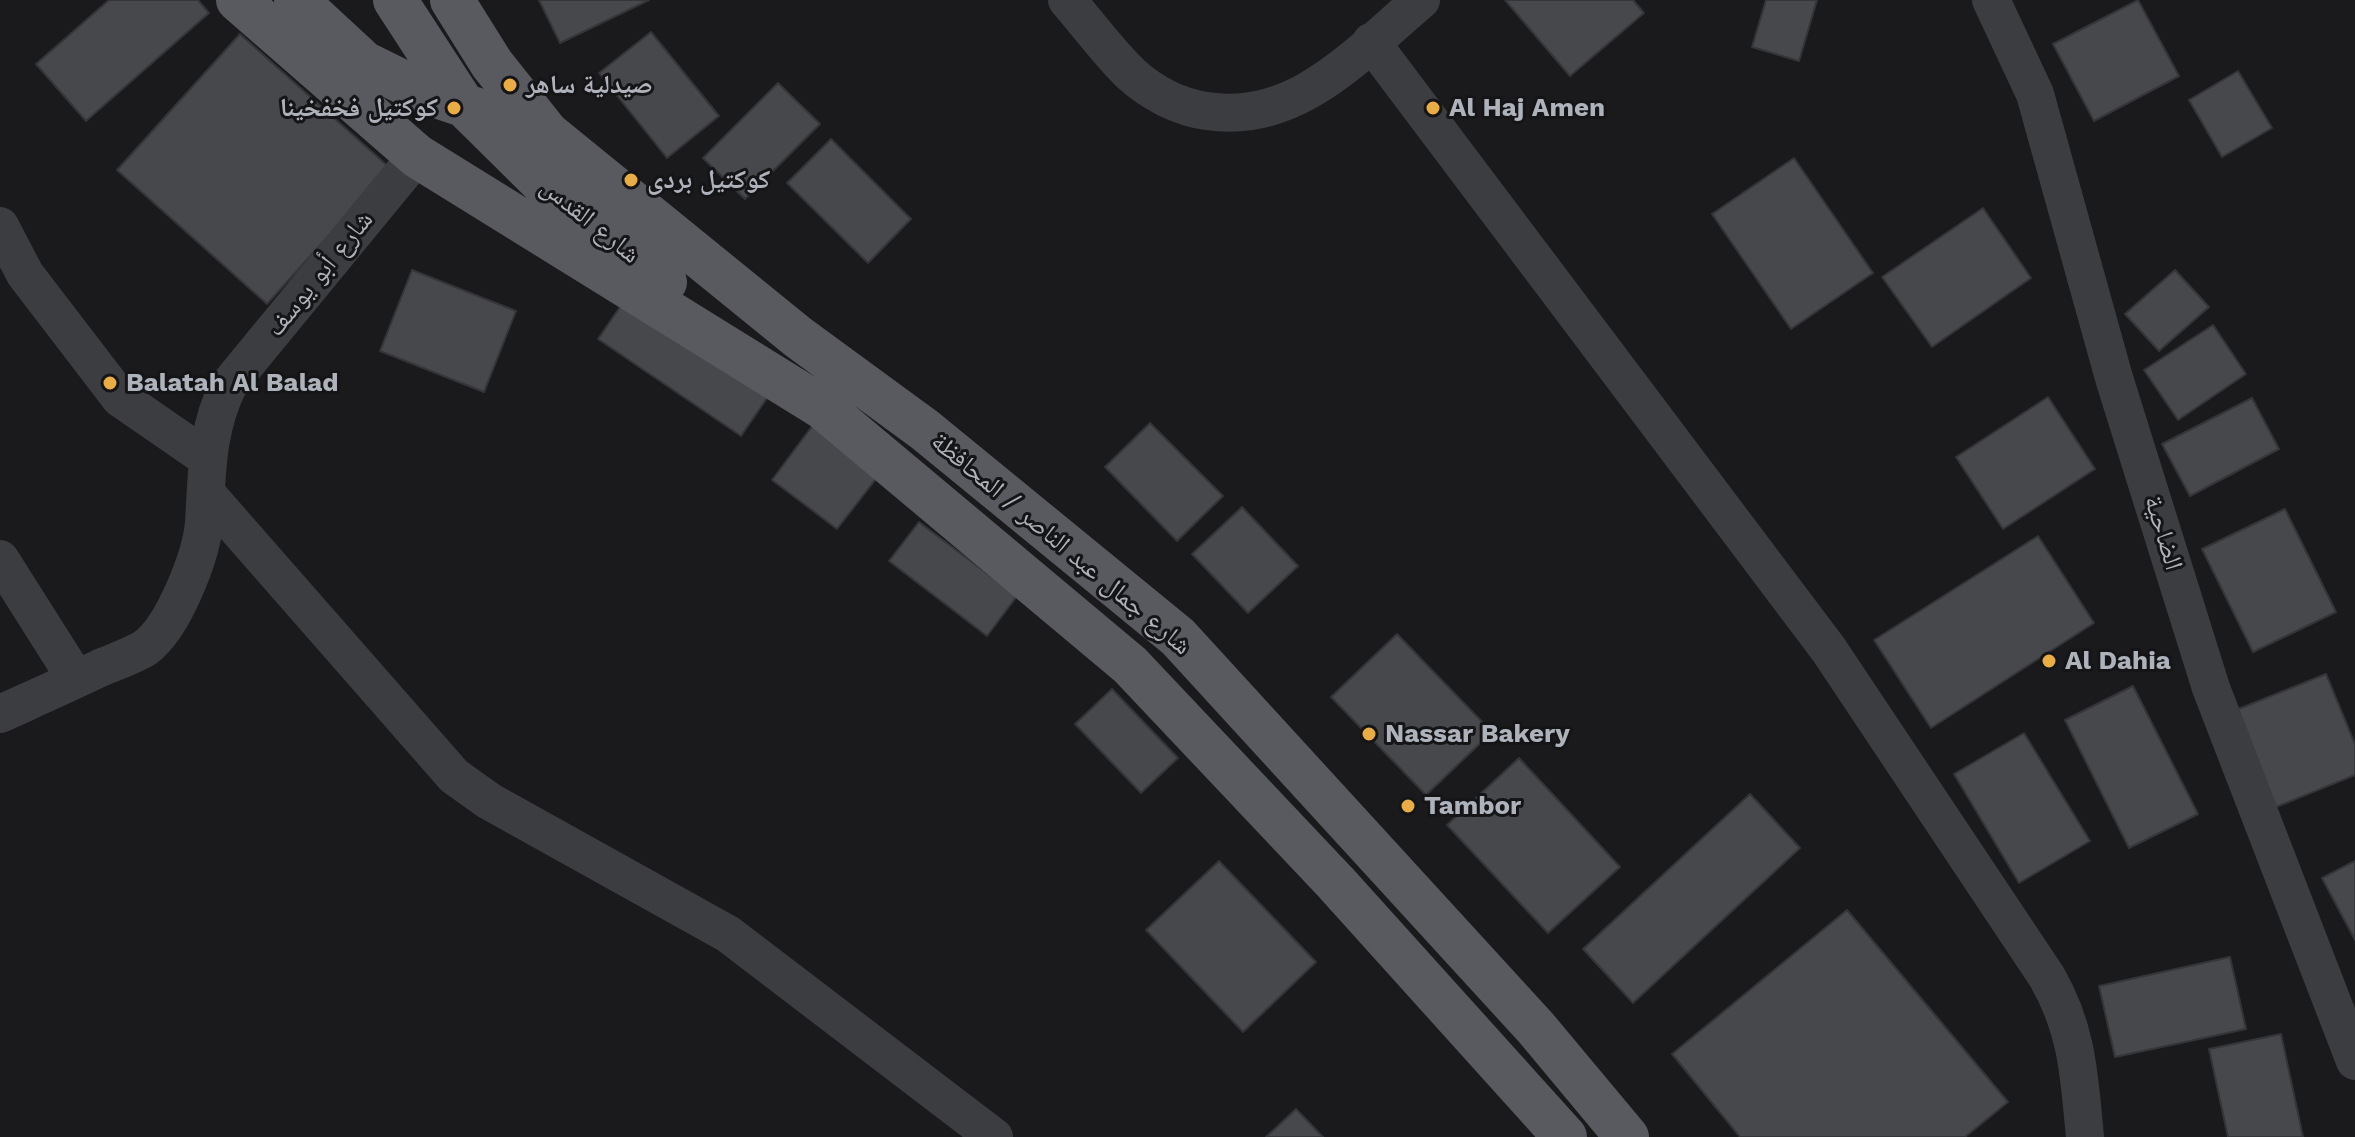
<!DOCTYPE html>
<meta charset="utf-8">
<style>
body{margin:0}
canvas{display:block;background:#1a1a1c}
</style>
<canvas width="2355" height="1137"></canvas>
<script>
const c = document.querySelector('canvas').getContext('2d');
c.lineJoin = 'round';
function fill(path, color) { c.fillStyle = color; c.fill(path, 'evenodd'); }
function strokePath(path, color, width, dash) { c.strokeStyle = color; c.lineWidth = width; c.lineCap = dash ? 'butt' : 'round'; c.setLineDash(dash || []); c.stroke(path); }
function label(font, color, halo, rows, align = 'center') {
  c.font = font + ' "Work Sans","Noto Naskh Arabic",sans-serif'; c.lineWidth = 6; c.setLineDash([]); c.textBaseline = 'middle'; c.strokeStyle = halo; c.fillStyle = color; for (const [text, x, y, turn = 0] of rows) {
    c.save(); c.translate(x, y); c.rotate((+turn || 0) * Math.PI / 180); c.textAlign = isNaN(turn) ? turn : align; if (halo) c.strokeText(text, 0, 0); c.fillText(text, 0, 0); c.restore();
  }
}
const building = new Path2D(`
 M109 0H198L209 13 86 121 36 64Z
 M539 0H649L560 43Z
 M1505 0H1633L1644 13 1570 76Z
 M1766 0H1817L1799 61 1752 47Z
 M2138 0 2179 76 2094 121 2053 44Z
 M651 32 719 116 667 158 599 73Z
 M240 34 390 168 267 304 117 170Z
 M2238 71 2272 128 2222 157 2189 100Z
 M778 83 820 124 745 199 703 158Z
 M831 139 911 219 868 263 787 183Z
 M1794 158 1873 273 1791 329 1712 214Z
 M1983 208 2031 278 1932 347 1882 277Z
 M412 270 516 311 484 392 380 351Z
 M2175 270 2209 307 2159 351 2125 314Z
 M631 291 774 388 741 436 598 339Z
 M2213 325 2246 374 2178 420 2144 370Z
 M2048 397 2095 469 2003 529 1956 457Z
 M2252 398 2279 449 2190 496 2162 444Z
 M1150 423 1223 496 1177 541 1105 467Z
 M813 425 879 475 837 529 772 480Z
 M1242 507 1298 566 1248 613 1192 554Z
 M2285 509 2336 612 2253 652 2202 549Z
 M919 522 1017 596 987 636 889 561Z
 M2038 536 2094 623 1931 728 1874 640Z
 M1397 634 1492 732 1426 795 1331 697Z
 M2326 674 2355 744V775L2276 807 2236 710Z
 M2133 686 2198 814 2129 848 2065 720Z
 M1112 689 1178 758 1141 793 1075 724Z
 M2024 733 2090 841 2019 883 1954 774Z
 M1519 758 1620 867 1548 933 1447 825Z
 M1750 794 1800 848 1633 1003 1583 949Z
 M1219 861 1316 962 1243 1032 1146 930Z
 M2355 861V940L2322 878Z
 M1847 910 2008 1102 1965 1137H1740L1672 1054Z
 M2230 957 2246 1029 2115 1057 2099 986Z
 M2281 1034 2303 1137H2228L2209 1049Z
 M1296 1109 1323 1137H1266Z`);
fill(building, '#47484c');
strokePath(building, '#343538', 2);
strokePath(new Path2D(`
 M1067 0C1088 24 1108 52 1131 74 1152 93 1179 107 1207 111 1297 125 1358 53 1421 0
 M1991 0 2035 94 2114 378 2211 688 2355 1061
 M1371 42 1829 650 2047 977C2078 1031 2079 1076 2085 1137
 M0 226 25 274 120 398 207 458
 M206 493 454 776 489 801 728 934 994 1137
 M0 559 76 679
 M0 714C33 699 67 684 100 668 114 662 132 656 145 648 173 628 201 557 204 523 207 475 206 431 228 386L417 156`), '#3b3d41', 38);
strokePath(new Path2D(`
 M238 0 417 156 822 407 1130 665 1336 883 1565 1137
 M296 0 364 63 421 91 547 133 798 337 925 430 1178 637 1536 1028 1627 1137
 M395 0 462 103 547 187 665 282
 M452 0 492 64 547 133`), '#585a60', 44);
for (const [x, y, r, color] of [
 [510,85,8,"#e9ad46"],
 [454,108,8,"#e9ad46"],
 [1433,108,8,"#e9ad46"],
 [631,180,8,"#e9ad46"],
 [110,383,8,"#e9ad46"],
 [2049,661,8,"#e9ad46"],
 [1369,734,8,"#e9ad46"],
 [1408,806,8,"#e9ad46"]
]) { const dot = new Path2D(); dot.arc(x, y, r, 0, 2 * Math.PI); c.fillStyle = color; c.fill(dot); strokePath(dot, '#151517', 3); }
label('bold 26px', '#aeb2bb', '#151517', [
 ["صيدلية ساهر",526,85],
 ["كوكتيل فخفخينا",438,108,"right"],
 ["Al Haj Amen",1449,108],
 ["كوكتيل بردى",647,180],
 ["Balatah Al Balad",126,383],
 ["Al Dahia",2065,661],
 ["Nassar Bakery",1385,734],
 ["Tambor",1424,806]
], 'left');
label('26px', '#aeb2bb', '#151517', [
 ["شارع القدس",590,221,39],
 ["شارع أبو يوسف",320,274,-51],
 ["الضاحية",2163,533,73],
 ["شارع جمال عبد الناصر / المحافظة",1061,544,40]
]);
</script>
